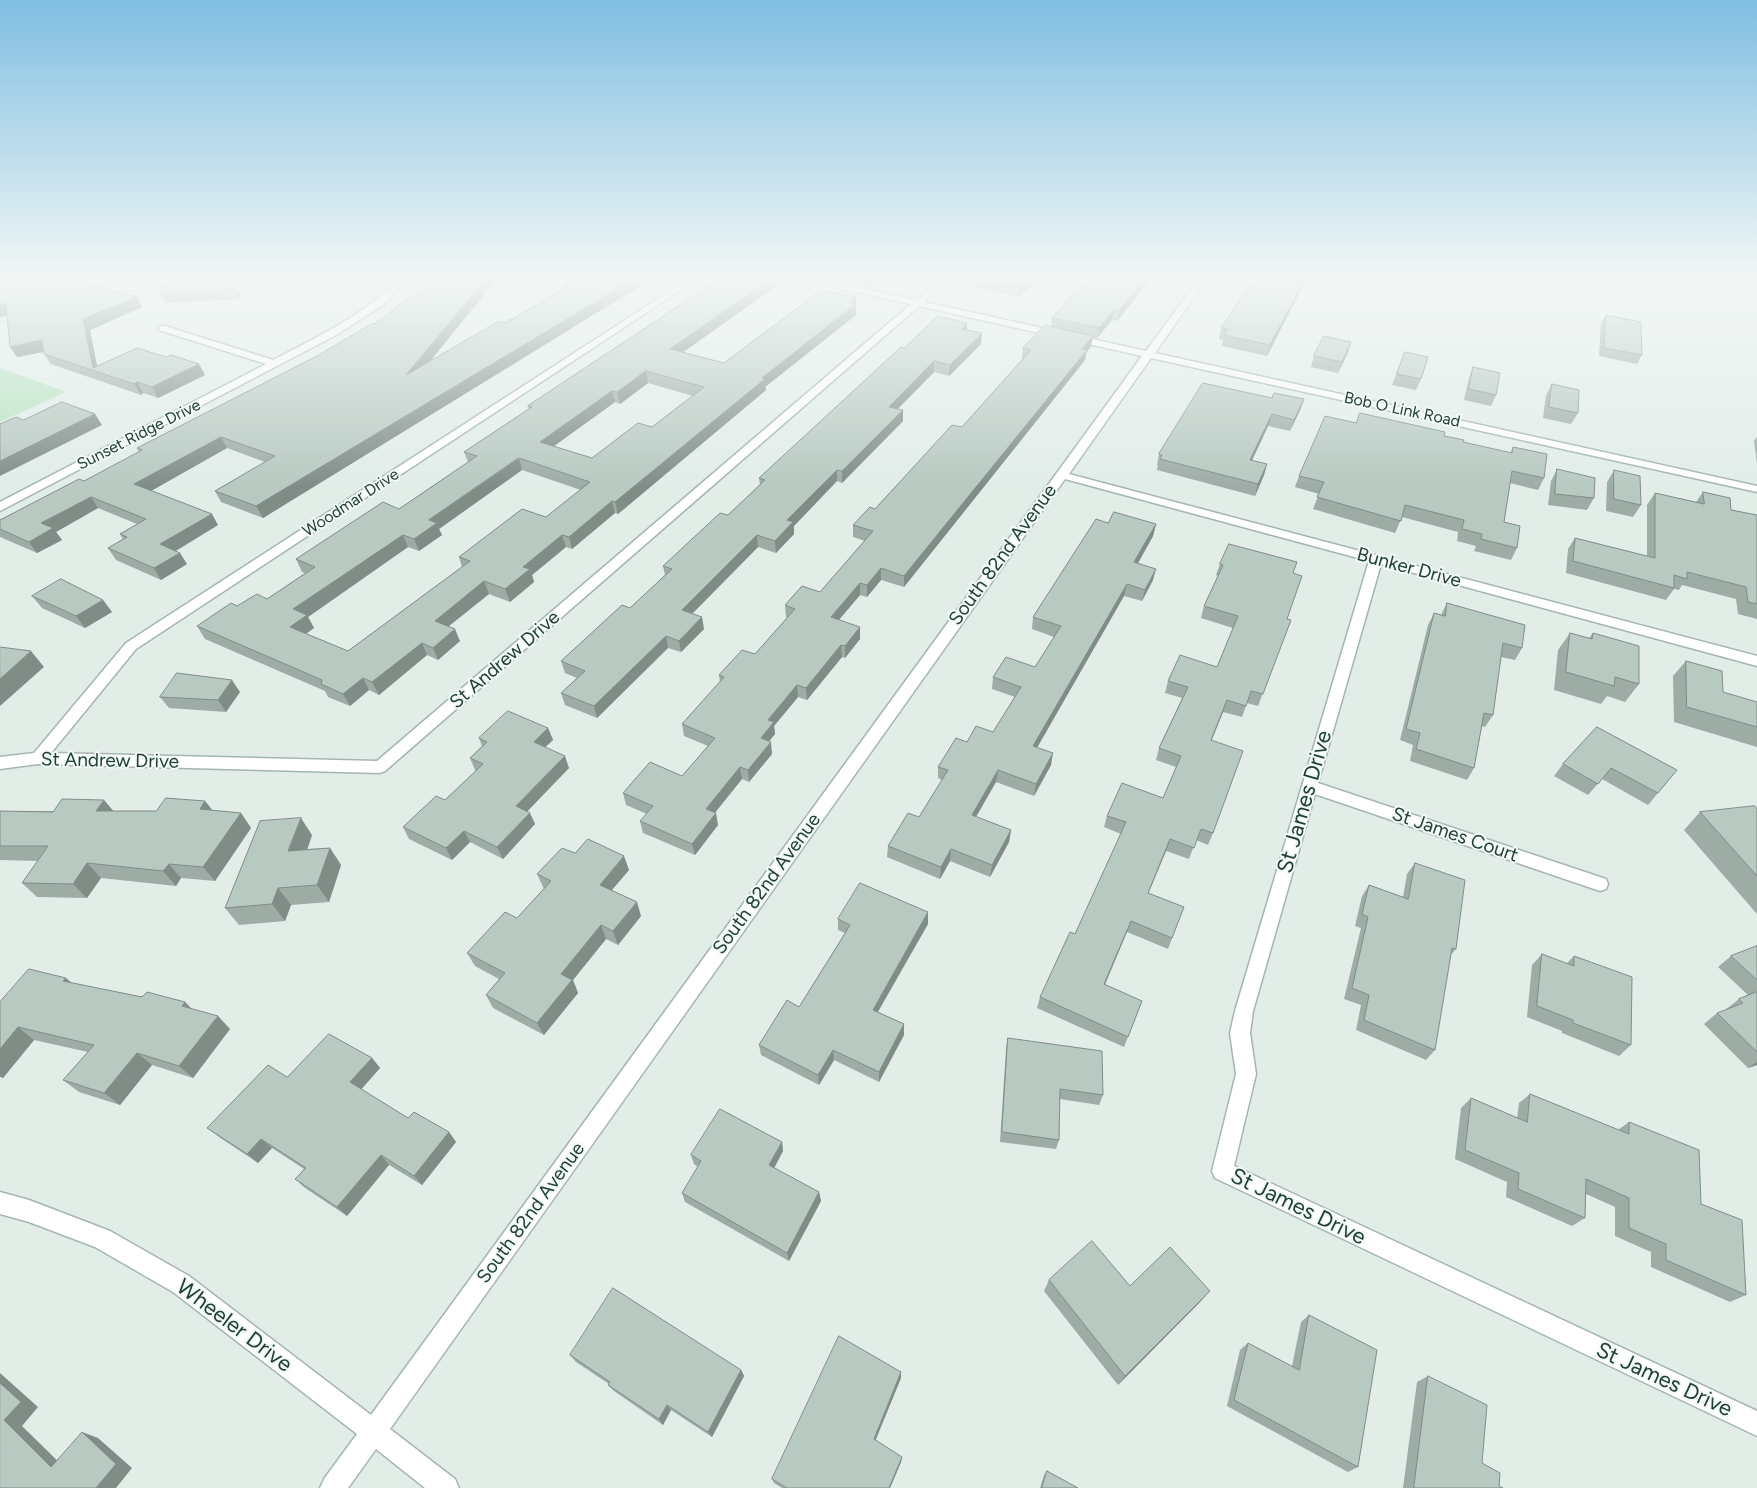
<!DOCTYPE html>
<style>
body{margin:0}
canvas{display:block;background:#e2ede8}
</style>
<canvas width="1757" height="1488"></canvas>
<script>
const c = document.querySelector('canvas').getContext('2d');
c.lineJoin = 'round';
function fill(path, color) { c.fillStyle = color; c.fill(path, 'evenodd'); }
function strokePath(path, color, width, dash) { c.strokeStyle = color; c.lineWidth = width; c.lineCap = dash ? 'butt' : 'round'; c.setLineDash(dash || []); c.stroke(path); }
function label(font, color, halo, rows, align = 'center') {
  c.font = font + ' Figtree,sans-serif'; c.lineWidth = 4; c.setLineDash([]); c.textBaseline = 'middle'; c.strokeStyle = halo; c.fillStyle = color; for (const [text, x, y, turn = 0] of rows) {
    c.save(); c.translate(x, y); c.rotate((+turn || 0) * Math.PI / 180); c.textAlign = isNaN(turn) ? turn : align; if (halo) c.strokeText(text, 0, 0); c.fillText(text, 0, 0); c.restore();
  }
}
fill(new Path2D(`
 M0 368 66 392 0 422Z`), '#b9e1c2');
const minor = new Path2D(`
 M398 280H407L384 304 338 334 0 511V502L266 364 159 330V326H165L273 360C318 337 362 316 398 280Z
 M687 280H696L136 649 51 753 377 761 911 304 813 283 809 280H823L915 300 939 280H948L924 302 1146 351 1198 280H1206L1155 353 1757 486V492L1151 358 1069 474 1757 656V666L1381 564 1318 783 1606 879 1608 884 1606 889 1600 891 1315 794 1253 1011 1250 1033 1256 1074 1234 1166 1757 1411V1436L1215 1178 1212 1171 1236 1074 1230 1033 1235 1011 1369 561 1065 479 390 1429 455 1479 459 1488H425L376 1449 348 1488H320L324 1479 357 1434 173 1292 95 1247 29 1222 0 1214V1192L29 1200 110 1231 189 1276 371 1415 1142 356 919 306 385 771 380 773 38 764 0 769V757L34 753 126 643Z
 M1741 280H1757V285L1742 282Z`);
strokePath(minor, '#a4b6af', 3);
fill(minor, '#fff');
fill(new Path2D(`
 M0 280 137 297 142 307 90 330 97 366 205 375 158 398 143 393 141 395 51 364 44 354V352L17 357 7 315 0 318Z
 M171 280H369V281L232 284 241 295 240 299 165 303 160 293Z
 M571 280H650L263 518 221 502 215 491 265 462 227 448 151 491 218 525 176 551 187 564 161 580 116 560 108 548 123 539 120 534 137 524 98 508 56 532 62 540 37 553 0 537V520L84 481 139 452 137 448 431 361 505 323 564 289 563 284Z
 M718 280H785L683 352 724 363 856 297V315L765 387 766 390 618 514 615 513 572 549 566 547 532 575 534 582 510 602 489 594 449 626 460 641 438 660 427 655 379 695 369 690 350 706 328 697 325 691 205 639 197 626 237 606 267 599 305 573 302 572 296 559 399 509 468 462 464 452 529 409 528 406ZM648 383 693 396 652 427 592 458 554 446 615 402 620 404ZM522 470 581 490 546 517 459 557 462 567 348 651 306 634 314 628 308 617 408 547 419 551 442 535 439 529Z
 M861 280H878L868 288Z
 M977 280H1036L1019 297 977 288Z
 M1087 280H1150L1117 321 1112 320 1097 338 1092 337 1091 346 1086 353 1085 360 904 587 881 580 867 597 860 595 839 620 860 639 845 658 842 657 807 700 798 697 774 726 775 734 769 741 772 754 749 782 742 779 715 813 718 825 695 855 643 833 640 821 647 814 626 805 623 793 682 776 708 746 684 736 682 724 720 682 719 675 755 654 787 618 786 617 785 605 820 592 865 541 853 537V525L875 509 962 427 1023 359H1022L1023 348 1051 327 1052 318Z
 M1255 280H1306L1267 356 1222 346 1223 340 1219 339 1221 328Z
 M1606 315 1642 355 1637 364 1599 356 1601 324Z
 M967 323V330L982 333 981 344 949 376 934 372 897 409 903 410V421L842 483 837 481 794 526V534L776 553 758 547 692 614 704 629 681 652 668 648 597 718 565 705 561 693 577 678 565 673 561 661 630 608 665 575 663 566 728 515 760 485 759 478 904 348Z
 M1348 352 1338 373 1311 367 1314 356Z
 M1405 352 1421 379 1416 390 1392 385Z
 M1473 367 1496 395 1491 406 1464 400 1469 378Z
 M1552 384 1578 413 1571 424 1543 418 1546 395Z
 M1272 398 1304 399 1300 410 1290 431 1268 426 1252 460 1267 464 1264 475 1255 496 1157 470 1158 466 1157 465 1159 454Z
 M1356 423 1444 436 1463 442 1510 453 1513 447 1544 478 1538 490 1510 483 1504 522 1517 548 1511 560 1474 551 1476 546 1457 541 1458 532 1402 517 1395 533 1313 509 1319 494 1295 487 1299 476Z
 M1757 437V464L1754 441Z
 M1557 469 1594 498 1587 510 1548 505 1551 481Z
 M1614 470 1641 505 1633 517 1606 511 1607 482Z
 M1703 492 1731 510 1757 515V619L1738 614 1736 599 1682 585 1679 590 1674 589 1666 600 1566 573 1568 549 1575 538 1647 556V505L1655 493 1696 502Z
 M1108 523 1156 524 1153 536 1138 563 1153 580 1142 601 1124 596 1037 748 1051 765 1034 796 996 782 976 817 1011 830 1009 842 990 877 950 861 940 879 887 857 888 846 919 817 942 780 938 778V767L967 742 993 732 1015 697 992 689 993 677 1035 667 1054 637 1032 629 1033 617Z
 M1220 564 1293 573 1287 619 1291 620 1258 706 1247 703 1242 717 1223 712 1211 740 1213 833 1208 845 1196 840 1189 859 1166 851 1148 893 1184 907 1168 949 1127 932 1105 985 1142 1001 1124 1047 1037 1008 1040 997 1075 934 1121 834 1104 827 1107 816 1163 798 1176 767 1156 760 1159 748 1182 698 1165 693 1168 681 1217 667 1233 628 1201 618 1204 606 1218 576 1216 575Z
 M32 596 103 600 112 612 85 628 42 608Z
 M1447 603 1522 648 1515 660 1501 657 1493 715 1485 727 1482 726 1474 768 1467 780 1410 761 1413 745 1400 740 1428 625 1434 613 1441 615Z
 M1570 633 1589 638 1593 633 1639 684 1625 702 1607 696 1601 704 1554 690 1558 650Z
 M1686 661 1723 692 1757 702V747L1674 722 1673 676Z
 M240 692 226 712 169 708 160 697Z
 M1597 727 1658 793 1648 805 1602 779 1588 795 1554 776 1563 764Z
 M548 728 553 740 545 747 569 768 527 811 535 824 503 859 470 842 452 860 409 839 403 827 445 800 476 771 475 770 470 758 482 746 479 738Z
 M205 801 212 810 241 813 251 828 215 881 181 878 176 886 101 878 87 898 37 897 22 883 38 861 0 860V811H156Z
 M1757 809V914L1684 830 1700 812Z
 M312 835 307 849 330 848 341 865 329 902 291 905 285 921 239 925 225 908Z
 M575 853 629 870 612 890 641 916 618 945 606 939 573 980 578 993 544 1035 493 1008 486 995 499 979 475 966 467 953 517 918 544 889 537 874Z
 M1415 863 1456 949 1450 956 1435 1050 1426 1060 1356 1030 1361 1005 1344 999 1361 928 1355 926 1362 896 1369 885 1403 897 1407 874Z
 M838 919 928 924 878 1012 904 1024V1035L879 1082 834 1060 819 1085 761 1055 759 1045 799 1007 845 933 838 930Z
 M1757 946V1065L1748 1068 1704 1024 1717 1013 1725 1010 1739 999 1748 995 1718 967 1731 956Z
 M1542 954 1566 964 1574 956 1631 1045 1619 1056 1562 1033V1031L1527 1017 1532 965Z
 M73 983 142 997 185 1002 191 1009 230 1029 193 1078 152 1065 120 1105 79 1092 63 1080 88 1052 34 1040 3 1078 0 1077V1002Z
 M1008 1038 1103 1095 1099 1105 1060 1099 1059 1140 1056 1149 1000 1142 1006 1049Z
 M372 1058 380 1068 361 1089 408 1118 449 1132 456 1142 422 1185 389 1165 347 1216 305 1188 295 1179 304 1169 272 1148 258 1163 219 1137 207 1128 287 1077Z
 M1530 1094 1618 1130 1629 1122 1701 1204 1746 1295 1730 1302 1651 1267V1252L1615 1236V1207L1586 1194 1585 1218 1572 1226 1506 1197 1507 1182 1455 1159 1461 1108 1471 1098 1517 1118 1519 1103Z
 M782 1142 783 1151 774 1168 819 1192 821 1201 789 1261 685 1202 682 1193 698 1167 694 1164 691 1155Z
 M1049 1280 1130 1286 1210 1291 1200 1302 1118 1385 1044 1291Z
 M1309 1315 1358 1467 1348 1472 1227 1406 1240 1350 1248 1343 1292 1366 1301 1322Z
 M570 1355 741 1370 744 1376 712 1437 671 1410 663 1425 614 1391 608 1385 609 1384 576 1362Z
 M901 1372V1378L875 1440 902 1457 901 1462 890 1488H782L774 1483 772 1479Z
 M1428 1376 1482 1463 1499 1486 1503 1488H1403L1417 1382Z
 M1047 1471 1078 1488H1040L1044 1475Z`), '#9dada6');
fill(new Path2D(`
 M485 280H496L410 386 406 375Z
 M632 280H650L263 518 256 506Z
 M770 280H785L672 360 670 349Z
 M868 280H878L868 288Z
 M1027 280H1036L1019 297 1020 287Z
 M1144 280H1150L1117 321 1119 311Z
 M1304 280H1306L1267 356 1270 345Z
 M236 285 241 295 240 299 236 289Z
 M137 297 142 307 90 330 98 372 93 368 83 319Z
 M856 297V315L765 387 766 390 618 514 615 502Z
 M6 303 12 313 0 318V305Z
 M1114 310 1112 320 1097 338 1099 328Z
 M967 323V334L962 329Z
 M982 333 981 344 949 376 950 365Z
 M1093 336 1091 346 1086 353 1085 360 904 587V576Z
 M42 340 48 351 17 357 10 347Z
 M1351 342 1348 352 1338 373 1342 362Z
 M934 361V372L889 418V407Z
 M199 364 205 375 158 398 152 387Z
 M646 371 648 383 620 404 617 392Z
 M137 382 143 393 141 395 134 384Z
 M612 391 615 402 543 454 540 442Z
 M1304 399 1300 410 1290 431 1294 420Z
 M903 410V421L842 483V471Z
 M95 414 102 425 0 476V461Z
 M1272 414 1268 426 1247 471 1250 460Z
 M221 437 227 448 142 496 134 484Z
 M519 458 522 470 439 529 442 535 419 551 414 539 429 520Z
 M1267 464 1264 475 1255 496 1258 484Z
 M837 470V481L794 526V534L776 553 775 541 787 520Z
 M91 497 98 508 56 532 62 540 37 553 29 542 41 523Z
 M612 501 615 513 572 549 569 537Z
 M212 514 218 525 167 556 160 544Z
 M1156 524 1153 536 1132 574 1134 562Z
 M403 535 408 547 308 617 314 628 297 640 290 627 293 609Z
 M562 535 566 547 532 575 534 582 510 602 505 589 523 567Z
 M757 535 758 547 684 622 682 610Z
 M180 553 187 564 161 580 154 568Z
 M881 568V580L867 597V585Z
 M1156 569 1153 580 1142 601 1145 590Z
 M484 581 489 594 440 633 435 621Z
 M860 583V595L831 629V617Z
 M1127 584 1124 596 1031 758 1033 746Z
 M103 600 112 612 85 628 76 616Z
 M702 617 704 629 681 652 679 641Z
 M860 627V639L845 658V646Z
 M455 629 460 641 438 660 433 648Z
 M666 636 668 648 597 718 594 706Z
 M422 643 427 655 379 695 372 682Z
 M841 645 842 657 807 700 806 688Z
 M31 651 44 667 0 706V679Z
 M363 678 369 690 350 706 343 694Z
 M232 680 240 692 226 712 218 700Z
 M797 685 798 697 774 726 775 734 762 750 761 738 768 720Z
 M1227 700 1223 712 1207 752 1211 740Z
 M548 728 553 740 538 754 534 742Z
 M771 742 772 754 749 782 748 770Z
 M1053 753 1051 765 1034 796 1036 784Z
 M565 756 569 768 521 818 516 806Z
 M740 767 742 779 708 821 706 809Z
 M998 770 996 782 970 827 972 815Z
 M104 800 116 814 96 811Z
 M205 801 217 816 200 809Z
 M241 813 251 828 215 881 203 867Z
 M530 813 535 824 503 859 497 847Z
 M716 813 718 825 695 855 692 844Z
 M301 818 312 835 301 868 288 851Z
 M1011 830 1009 842 990 877 992 865Z
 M464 831 470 842 452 860 446 848Z
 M1170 839 1166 851 1144 904 1148 893Z
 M330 848 341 865 329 902 317 885Z
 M951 849 950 861 940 879 941 867Z
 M624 856 629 870 605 898 600 885Z
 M87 863 101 878 87 898 73 884Z
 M169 864 181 878 176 886 163 871Z
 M278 888 291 905 285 921 272 904Z
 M637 902 641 916 618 945 613 931Z
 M928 912V924L873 1020V1010Z
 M1131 921 1127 932 1100 995 1104 984Z
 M601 925 606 939 573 980 578 993 544 1035 537 1023 561 974Z
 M66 978 81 991 63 981Z
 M185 1002 198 1015 182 1006Z
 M218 1016 230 1029 193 1078 179 1066Z
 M904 1024V1035L879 1082V1072Z
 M18 1027 34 1040 3 1078 0 1076V1049Z
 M833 1050 834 1060 819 1085 818 1075Z
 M137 1053 152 1065 120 1105 104 1093Z
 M372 1058 380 1068 359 1092 350 1082Z
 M1757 1062V1065L1748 1068Z
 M449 1132 456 1142 422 1185 414 1176Z
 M261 1139 272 1148 258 1163 247 1154Z
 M782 1142 783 1151 771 1174 769 1165Z
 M381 1155 389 1165 347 1216 337 1207Z
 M819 1192 821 1201 789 1261 787 1253Z
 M1210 1291 1200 1302 1118 1385 1125 1376Z
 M741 1370 744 1376 712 1437 708 1432Z
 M901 1372V1378L874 1444V1439Z
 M0 1373 38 1407 22 1426 68 1471 51 1467 4 1420 0 1383Z
 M667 1405 671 1410 663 1425 659 1419Z
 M82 1432 98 1438 132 1468 116 1488H96Z
 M902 1457 901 1462 890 1488H889Z`), '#808d87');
const building = new Path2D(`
 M0 280H78L137 297 83 319 93 368 137 348 166 357 171 355 199 364 152 387 137 382 134 384 44 354 42 340 10 347 6 303 0 305Z
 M171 280H217L236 285V289L160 293Z
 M430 280H485L406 375 499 321 505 323 569 286 563 284 571 280H632L256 506 215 491 275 456 221 437 134 484 212 514 160 544 180 553 154 568 108 548 127 537 120 534 146 519 91 497 41 523 53 528 29 542 0 529V520L79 479 84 481 142 450 137 448 317 356 373 323 375 324 411 296 415 297Z
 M718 280H770L670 349 724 363 821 290 856 297 850 303 856 304 762 378 765 379 615 502 612 501 569 537 562 535 523 567 530 569 505 589 484 581 435 621 455 629 433 648 422 643 372 682 363 678 343 694 321 684 322 680 197 626 231 603 237 606 257 594 267 599 315 567 296 559 383 502 399 509 477 456 464 452 532 407 528 406ZM646 371 704 387 652 427 638 423 592 458 540 442 612 391 617 392ZM519 458 590 482 546 517 522 509 459 557 470 561 348 651 290 627 307 615 293 609 403 535 414 539 437 523 429 520Z
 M987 280H1027L1020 287Z
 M1087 280H1144L1119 311 1114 310 1099 328 1052 318Z
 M1255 280H1304L1270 345 1224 335 1228 329 1221 328 1242 296H1243Z
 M1606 315 1641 322 1642 355 1604 348Z
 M938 316 967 323 962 329 982 333 950 365 934 361 889 407 903 410 842 471 837 470 787 520 793 522 775 541 757 535 682 610 702 617 679 641 666 636 594 706 561 693 585 671 561 661 622 605 630 608 672 569 663 566 720 513 728 515 765 480 759 478 901 347 904 348Z
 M1045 325 1093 336 1082 349 1087 350 904 576 881 568 867 585 860 583 831 617 860 627 845 646 841 645 806 688 797 685 768 720 774 722 761 738 771 742 748 770 740 767 706 809 716 813 692 844 640 821 653 806 623 793 650 762 682 776 715 738 682 724 724 677 719 675 742 650 755 654 795 609 785 605 802 586 820 592 873 531 853 525 870 507 875 509 952 425 962 427 1031 350 1023 348Z
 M1324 336 1351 342 1342 362 1314 356Z
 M1405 352 1428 357 1421 379 1397 374Z
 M1473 367 1500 373 1496 395 1469 389Z
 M1203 383 1272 398 1274 393 1304 399 1294 420 1272 414 1250 460 1267 464 1258 484 1160 459 1162 455 1159 454Z
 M1552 384 1579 390 1578 413 1549 407Z
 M62 402 95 414 0 461V424L16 417 23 420Z
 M1360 413 1445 432 1444 436 1464 440 1463 442 1512 453 1513 447 1547 454 1544 478 1512 471 1504 522 1520 526 1517 548 1481 539 1482 534 1462 529 1464 520 1405 505 1401 521 1317 497 1324 482 1299 476 1325 416 1356 423Z
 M1557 469 1595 478 1594 498 1555 494Z
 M1614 470 1640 476 1641 505 1614 499Z
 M1703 492 1730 498 1731 510 1757 515V604L1748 602 1746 587 1687 572V579L1674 575V588L1573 561 1575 538 1655 558V493L1704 504Z
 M1114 512 1156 524 1134 562 1156 569 1145 590 1127 584 1033 746 1053 753 1036 784 998 770 972 815 1011 830 992 865 951 849 941 867 888 846 908 813 919 817 948 770 938 767 956 738 967 742 976 726 993 732 1021 687 993 677 1006 657 1035 667 1061 626 1033 617 1096 519 1108 523Z
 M1229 544 1297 562 1293 573 1302 576 1287 619 1291 620 1263 694 1251 691 1246 706 1227 700 1211 740 1243 751 1213 833 1201 829 1194 848 1170 839 1148 893 1184 907 1172 938 1131 921 1104 984 1142 1001 1128 1037 1040 997 1070 932 1075 934 1126 822 1107 816 1122 783 1163 798 1181 756 1159 748 1188 687 1168 681 1180 655 1217 667 1238 616 1204 606 1223 565 1220 564Z
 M61 579 103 600 76 616 32 596Z
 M1447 603 1525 625 1522 648 1503 643 1493 715 1484 713 1474 768 1416 749 1420 733 1406 729 1434 613 1445 616Z
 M1570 633 1592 639 1593 633 1639 646V684L1615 677 1614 686 1566 672Z
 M0 647 31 651 0 679Z
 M1686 661 1722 671 1723 692 1757 702V727L1687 707Z
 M177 673 232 680 218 700 160 697Z
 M508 711 548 728 534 742 565 756 516 806 530 813 497 847 464 831 446 848 403 827 436 796 445 800 483 764 470 758 487 742 479 738Z
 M1597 727 1677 770 1658 793 1611 768 1598 784 1563 764Z
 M166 798 205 801 200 809 241 813 203 867 169 864 163 871 87 863 73 884 22 883 48 846H0V811L53 812 62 799 104 800 96 811H156Z
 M1755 806 1757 809V876L1700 812Z
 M301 818 288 851 330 848 317 885 278 888 272 904 225 908 260 821Z
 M588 839 624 856 600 885 637 902 613 931 601 925 561 974 572 980 537 1023 486 995 505 973 467 953 505 912 517 918 551 881 537 874 562 848 575 853Z
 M1415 863 1465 880 1456 949 1452 948 1435 1050 1364 1020 1369 995 1352 988 1368 917 1362 914 1369 885 1408 899Z
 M860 883 928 912 873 1010 904 1024 879 1072 833 1050 818 1075 759 1045 787 1000 799 1007 836 948 850 925 838 919Z
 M1757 946V980L1731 956Z
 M1542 954 1574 966V956L1632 977 1631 1045 1573 1023V1020L1537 1006Z
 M29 969 66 978 63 981 142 997 147 992 185 1002 182 1006 218 1016 179 1066 137 1053 104 1093 63 1080 94 1045 18 1027 0 1049V1002Z
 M1757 992V1052L1717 1013 1743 1003 1739 999Z
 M329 1034 372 1058 350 1082 408 1118 414 1112 449 1132 414 1176 381 1155 337 1207 295 1179 306 1168 261 1139 247 1154 207 1128 268 1065 287 1077Z
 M1008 1038 1102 1051 1103 1095 1060 1089 1059 1140 1002 1132Z
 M1530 1094 1629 1134V1122L1699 1150 1701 1204 1742 1220 1746 1295 1666 1260V1244L1629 1228V1198L1586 1179 1585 1218 1518 1189 1519 1173 1465 1150 1471 1098 1527 1122Z
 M720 1109 782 1142 769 1165 819 1192 787 1253 682 1193 701 1161 691 1155Z
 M1092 1241 1130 1286 1170 1247 1210 1291 1125 1376 1049 1280Z
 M613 1288 741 1370 708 1432 667 1405 659 1419 608 1385 610 1382 570 1355Z
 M1309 1315 1377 1350 1358 1467 1234 1400 1248 1343 1299 1370Z
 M839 1336 901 1372 874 1439 902 1457 889 1488H787L772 1479Z
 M1428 1376 1487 1405 1482 1463 1500 1473 1499 1486 1503 1488H1414Z
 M0 1383 21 1402 4 1420 51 1467 82 1432 116 1464 96 1488H0Z
 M1047 1471 1078 1488H1042Z`);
fill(building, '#b7c9c1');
strokePath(building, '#808d87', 1);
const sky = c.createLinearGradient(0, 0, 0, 488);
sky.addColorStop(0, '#80bee2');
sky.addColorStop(0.57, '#f2f7f5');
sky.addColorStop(1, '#f2f7f500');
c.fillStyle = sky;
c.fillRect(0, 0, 1757, 488);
label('16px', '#204036', '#f3f9f6', [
 ["Bob O Link Road",1402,410,12],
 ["Sunset Ridge Drive",139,435,-27],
 ["Woodmar Drive",351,503,-33]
]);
label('19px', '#204036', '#f3f9f6', [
 ["South 82nd Avenue",1003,555,-54],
 ["Bunker Drive",1409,568,15],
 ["St Andrew Drive",505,660,-41],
 ["St Andrew Drive",110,761,1],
 ["St James Court",1455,835,19],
 ["South 82nd Avenue",767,884,-54],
 ["South 82nd Avenue",531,1213,-54]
]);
label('22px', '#204036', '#f3f9f6', [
 ["St James Drive",1305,802,-74],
 ["St James Drive",1298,1207,26],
 ["Wheeler Drive",234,1326,37],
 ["St James Drive",1664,1380,25]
]);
</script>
